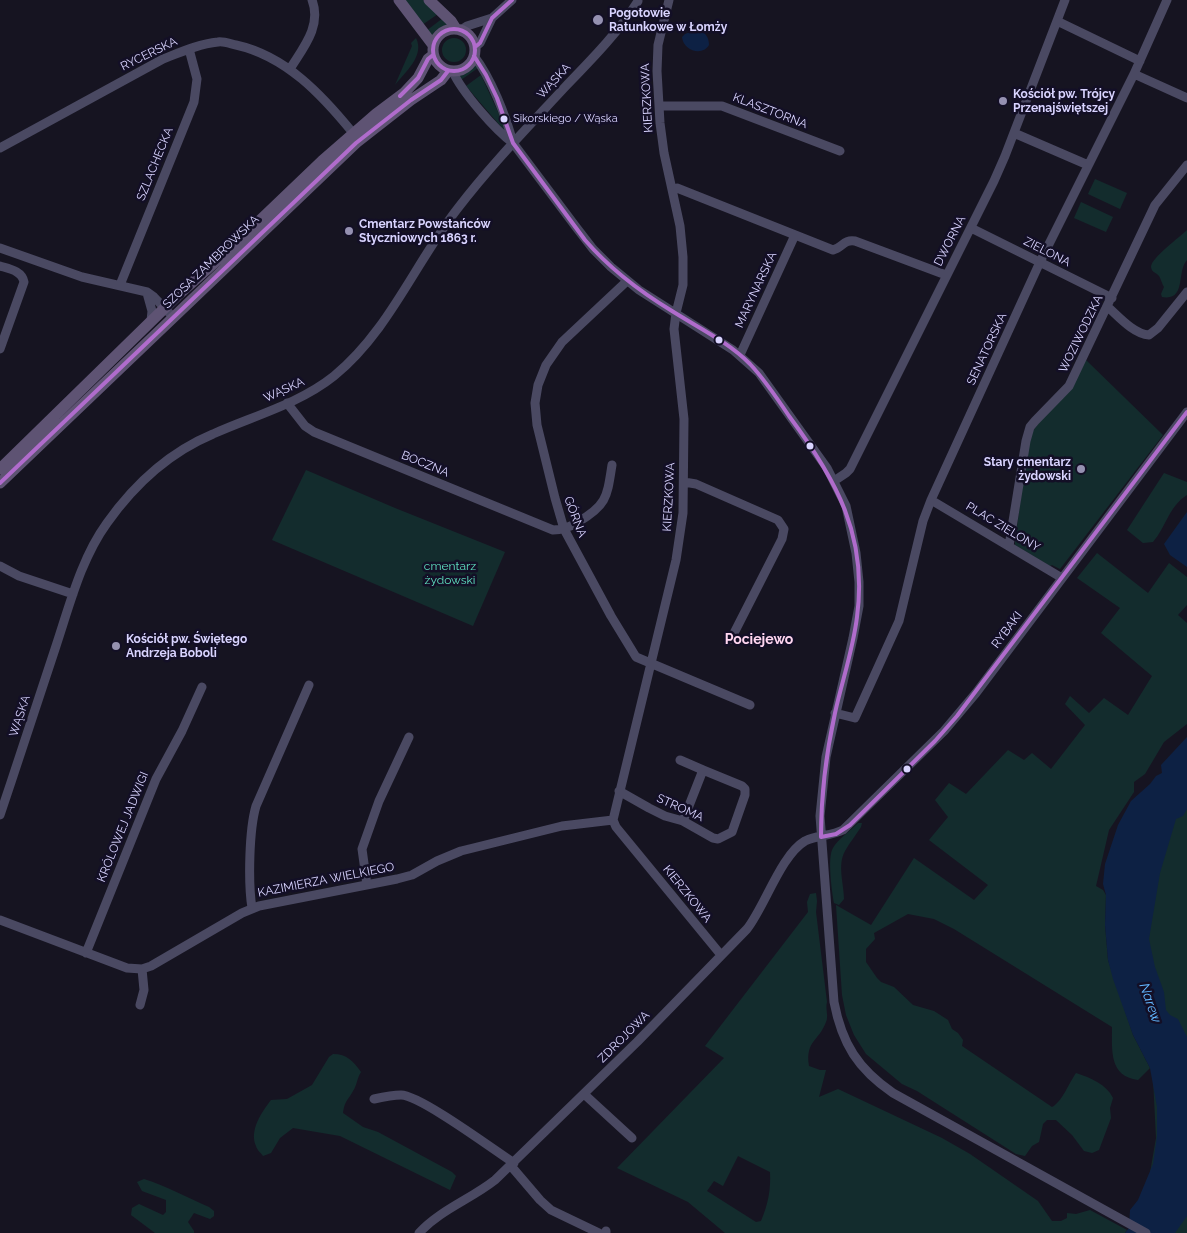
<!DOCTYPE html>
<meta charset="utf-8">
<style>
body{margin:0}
canvas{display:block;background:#161421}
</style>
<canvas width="1187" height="1233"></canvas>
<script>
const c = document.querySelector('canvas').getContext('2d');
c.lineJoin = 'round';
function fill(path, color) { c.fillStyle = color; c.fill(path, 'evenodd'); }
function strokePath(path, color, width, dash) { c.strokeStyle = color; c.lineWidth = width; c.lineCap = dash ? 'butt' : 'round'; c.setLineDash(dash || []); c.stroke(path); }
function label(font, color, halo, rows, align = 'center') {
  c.font = font + ' Raleway,sans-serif'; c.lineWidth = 5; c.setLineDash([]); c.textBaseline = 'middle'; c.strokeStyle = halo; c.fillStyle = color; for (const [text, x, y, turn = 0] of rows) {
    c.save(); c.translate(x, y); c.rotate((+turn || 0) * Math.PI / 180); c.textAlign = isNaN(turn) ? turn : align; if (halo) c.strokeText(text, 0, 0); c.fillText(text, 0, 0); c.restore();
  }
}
fill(new Path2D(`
 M404 0H423L438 14 422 25Z
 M443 18 452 27 440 31 432 41 426 31Z
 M442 50a12 12 0 1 1 24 0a12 12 0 1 1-24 0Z
 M416 38C425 56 405 72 395 85L412 46 411 43Z
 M475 60 478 68 461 80 456 73 467 69Z
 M481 75 509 136 466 86Z
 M1095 179 1127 193 1120 209 1088 194Z
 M1081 202 1113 217 1106 232 1074 218Z
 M1187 230V260C1176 272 1187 301 1162 297L1161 294 1164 287C1162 284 1161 279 1159 276 1156 272 1152 273 1151 267 1151 258 1180 237 1187 230Z
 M1086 360 1163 435 1060 569 1052 565 1050 566 1015 545V541L1029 438 1032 432Z
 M306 470 395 508 505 552 473 626 272 540Z
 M1164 473 1187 482V495C1169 506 1166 527 1153 542L1143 543 1127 530Z
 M1097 553 1148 593 1169 563 1187 577V605L1178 615 1187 623V724L1164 742 1145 774 1134 782V792L1109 830 1096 886 1103 890 1106 895 1105 925 1108 960 1133 1035 1150 1068 1138 1080C1109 1076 1112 1051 1112 1027L954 929 934 919 908 914 874 933 875 939 866 949V962L877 978 881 982 894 987 913 1005 934 1011 948 1020 952 1029 958 1033 963 1040 962 1046 1052 1107C1062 1102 1069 1083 1076 1073 1091 1078 1106 1084 1113 1098L1110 1108 1111 1118 1099 1150 1092 1153 1084 1151 1072 1135 1056 1120H1047L1043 1124 1039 1142 1032 1146 1025 1156 1016 1154 917 1091 902 1084 866 1054 854 1035 846 1015 842 995 836 905 871 925 914 858 974 900 988 885 929 840 948 817 935 800 949 783 966 794 1008 750 1024 760 1032 753 1051 769 1085 725 1065 704 1070 696 1089 713 1104 698 1128 715 1152 676 1101 633 1120 608 1077 578Z
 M1187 756V1233H1129L1144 1208 1156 1138 1152 1059 1130 860Z
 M858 823H862L861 827C856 835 850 842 845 851 837 865 844 884 844 899L839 905 834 903C832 892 827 857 833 848 837 840 851 830 858 823Z
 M816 893 817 901 816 912 827 1002C825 1009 829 1016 826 1022 819 1041 805 1041 809 1066L820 1070H826L819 1097 838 1089 942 1138 970 1154 1038 1201 1052 1221H1061L1067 1218V1213L1076 1214 1090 1210 1127 1230 1125 1233H725L688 1202 617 1168 724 1058 705 1046 808 912 807 902 810 894ZM738 1156 770 1172C771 1190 768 1204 761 1221L756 1222 707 1191 714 1181 723 1186Z
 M333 1054C347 1054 353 1061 361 1072 357 1078 357 1085 353 1091 347 1102 345 1100 343 1113L363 1127 378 1132 452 1172 456 1176 450 1190 340 1136 293 1128 280 1138 271 1153 263 1156C261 1153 257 1150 256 1146 249 1130 262 1112 271 1100L287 1099 312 1085 329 1057Z
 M144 1179C166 1186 188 1198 209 1207L214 1211V1216L210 1219 194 1213 188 1222 194 1231V1233H155L131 1215 132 1208 139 1204 163 1215 166 1212V1200L142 1191 137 1182Z`), '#132c2d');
fill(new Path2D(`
 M698 29C705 32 709 37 709 45 702 57 683 50 682 37L685 34Z
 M1187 512V567L1170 555 1164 544Z
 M1187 737V809L1183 816 1176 819 1160 873 1149 939 1155 967 1164 992 1166 1010 1170 1015 1178 1019 1187 1037V1216L1175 1233H1125L1129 1228 1130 1210 1138 1200 1153 1164 1157 1136V1107L1150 1068 1133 1035 1113 979 1108 960 1105 925 1106 895 1103 884 1105 864 1118 825 1131 801 1150 784 1156 776 1162 773 1161 765Z`), '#0d2144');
strokePath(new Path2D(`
 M669 0 658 45 657 71 660 123 664 153 680 226 683 257V285L676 313 674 329 684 419 683 513 676 560 613 820 616 827 721 955
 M1057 21 1140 61
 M461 30 467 26 492 18
 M475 47 480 43 492 18 512 0
 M474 56C491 78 506 116 513 143
 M290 69C303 48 322 26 312 0
 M453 72C462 92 495 130 513 143L576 227 593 249 611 267 639 290 733 350 759 373 827 468 846 506 856 553 859 582V606L853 638 826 757 820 816 834 1002C842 1044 858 1069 893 1093L1146 1233
 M1134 74 1187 98
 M659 106H722L840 151
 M1014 133 1088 165
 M0 148 163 59C181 52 199 44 218 42 223 41 231 44 236 45 286 56 322 95 353 133
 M673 189 677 188 833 250C842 248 844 239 855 241L946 275
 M971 228 1112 298
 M0 248 82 277 147 292 154 297 173 317
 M0 266C10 269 22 271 24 282L0 349
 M627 281 562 342 546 365 538 385 535 403 537 425 555 498 564 529 611 616 636 657 750 705
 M120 285 194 102 197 79 189 49
 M147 293 152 311 151 321
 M1108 307C1119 317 1134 334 1149 335L1158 328 1187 292
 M740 355 795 235
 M287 403 305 426 314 432 553 530C563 530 570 527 578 522 607 505 607 497 612 465
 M834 481 846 473 850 469 994 181 1005 156 1065 0
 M684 482 696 484 778 520 784 529 782 539 731 639
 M931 500 1062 578
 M1009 546 1026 441 1030 427 1035 421 1069 386 1155 205 1187 165
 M0 566 19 576 73 594
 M835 713 855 718 899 621 923 521 931 500 1040 262 1134 74 1167 0
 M680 760 703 770
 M619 791 649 808 665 816 683 821 713 838 718 839 732 832 745 795V789L742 786 703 770 683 821
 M0 815C19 759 37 703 56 646 70 604 81 559 107 523 134 485 170 452 213 434 253 416 299 404 334 376 389 331 415 263 458 208 491 165 528 127 565 87 591 60 618 33 638 1
 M367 885 362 849 379 801 409 737
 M252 908C248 883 249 830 256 806L309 685
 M0 920 127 968 142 969 151 966 242 913 259 906 397 879 412 875 437 861 461 851 562 826 613 820
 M86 953 156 779 182 731 202 687
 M140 1005 144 990 142 969
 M584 1094 632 1138
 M374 1099C383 1097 393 1095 401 1095 420 1095 494 1150 514 1163
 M511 1166 540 1200 551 1210 599 1233
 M419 1233C440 1210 471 1199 495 1180L637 1042 747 929C765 906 781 855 805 841 817 835 831 836 843 830L944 731 976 693 1187 412
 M606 1233V1231`), '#4a4962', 9);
strokePath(new Path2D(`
 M399 0 433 45
 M429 0 451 21 456 29
 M433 50a21 21 0 1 1 42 0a21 21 0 1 1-42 0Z
 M0 469 177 296 229 250 322 161 376 114 404 93 418 78 428 59 433 55
 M0 483 356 143 411 100 441 80 448 71`), '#5e5373', 11);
strokePath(new Path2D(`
 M433 50a21 21 0 1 1 42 0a21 21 0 1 1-42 0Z
 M475 47 480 43 492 18 512 0
 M474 56 486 75 497 98 513 143 585 240C610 269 639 291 672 311 699 328 728 342 750 364 765 380 777 398 789 416 836 479 868 536 857 617 853 650 842 681 835 713 826 754 821 795 821 837L836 834 850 825 935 741 957 716 1187 412
 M400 96 418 78 428 59 433 55
 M0 483 356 143 411 100 441 80 448 71`), '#b06ccc', 4);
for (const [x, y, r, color] of [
 [598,20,6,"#9591b1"],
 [1003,101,5,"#9591b1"],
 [504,119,4.5,"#d9d4ff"],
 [349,231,5,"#9591b1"],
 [719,340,4.5,"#d9d4ff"],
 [810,446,4.5,"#d9d4ff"],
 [1081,469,5,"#9591b1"],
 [116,646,5,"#9591b1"],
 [907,769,4.5,"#d9d4ff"]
]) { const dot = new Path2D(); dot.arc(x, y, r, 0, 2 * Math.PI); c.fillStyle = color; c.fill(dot); strokePath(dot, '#130f26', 2); }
label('11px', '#d9d4ff', '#130f26', [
 ["Sikorskiego / Wąska",513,119]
], 'left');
label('bold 12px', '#d9d4ff', '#130f26', [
 ["Pogotowie",609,13],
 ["Ratunkowe w Łomży",609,27],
 ["Kościół pw. Trójcy",1013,94],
 ["Przenajświętszej",1013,108],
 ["Cmentarz Powstańców",359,224],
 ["Styczniowych 1863 r.",359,238],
 ["Stary cmentarz",1071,462,"right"],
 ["żydowski",1071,476,"right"],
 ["Kościół pw. Świętego",126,639],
 ["Andrzeja Boboli",126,653]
], 'left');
label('12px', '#d9d4ff', '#130f26', [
 ["RYCERSKA",149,54,-26],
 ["WĄSKA",554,81,-47],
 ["KIERZKOWA",647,98,-93],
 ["KLASZTORNA",770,111,21],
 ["SZLACHECKA",155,164,-68],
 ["DWORNA",950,241,-63],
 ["ZIELONA",1047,252,27],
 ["SZOSA ZAMBROWSKA",211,262,-44],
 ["MARYNARSKA",756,290,-65],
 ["WOZIWODZKA",1081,334,-64],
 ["SENATORSKA",987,349,-65],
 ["WĄSKA",284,390,-25],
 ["BOCZNA",425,464,22],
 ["KIERZKOWA",669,497,-87],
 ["GÓRNA",575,517,69],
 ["PLAC ZIELONY",1003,527,31],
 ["RYBAKI",1007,630,-53],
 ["WĄSKA",20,716,-72],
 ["STROMA",680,808,24],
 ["KRÓLOWEJ JADWIGI",123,827,-68],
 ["KAZIMIERZA WIELKIEGO",326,880,-11],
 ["KIERZKOWA",687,894,51],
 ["ZDROJOWA",624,1037,-45]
]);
label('12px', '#5fe0c0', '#130f26', [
 ["cmentarz",450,566],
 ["żydowski",450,580]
]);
label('bold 14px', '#ffd6f0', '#130f26', [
 ["Pociejewo",759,640]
]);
label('italic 14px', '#62b6ff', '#130f26', [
 ["Narew",1150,1003,71]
]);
</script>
